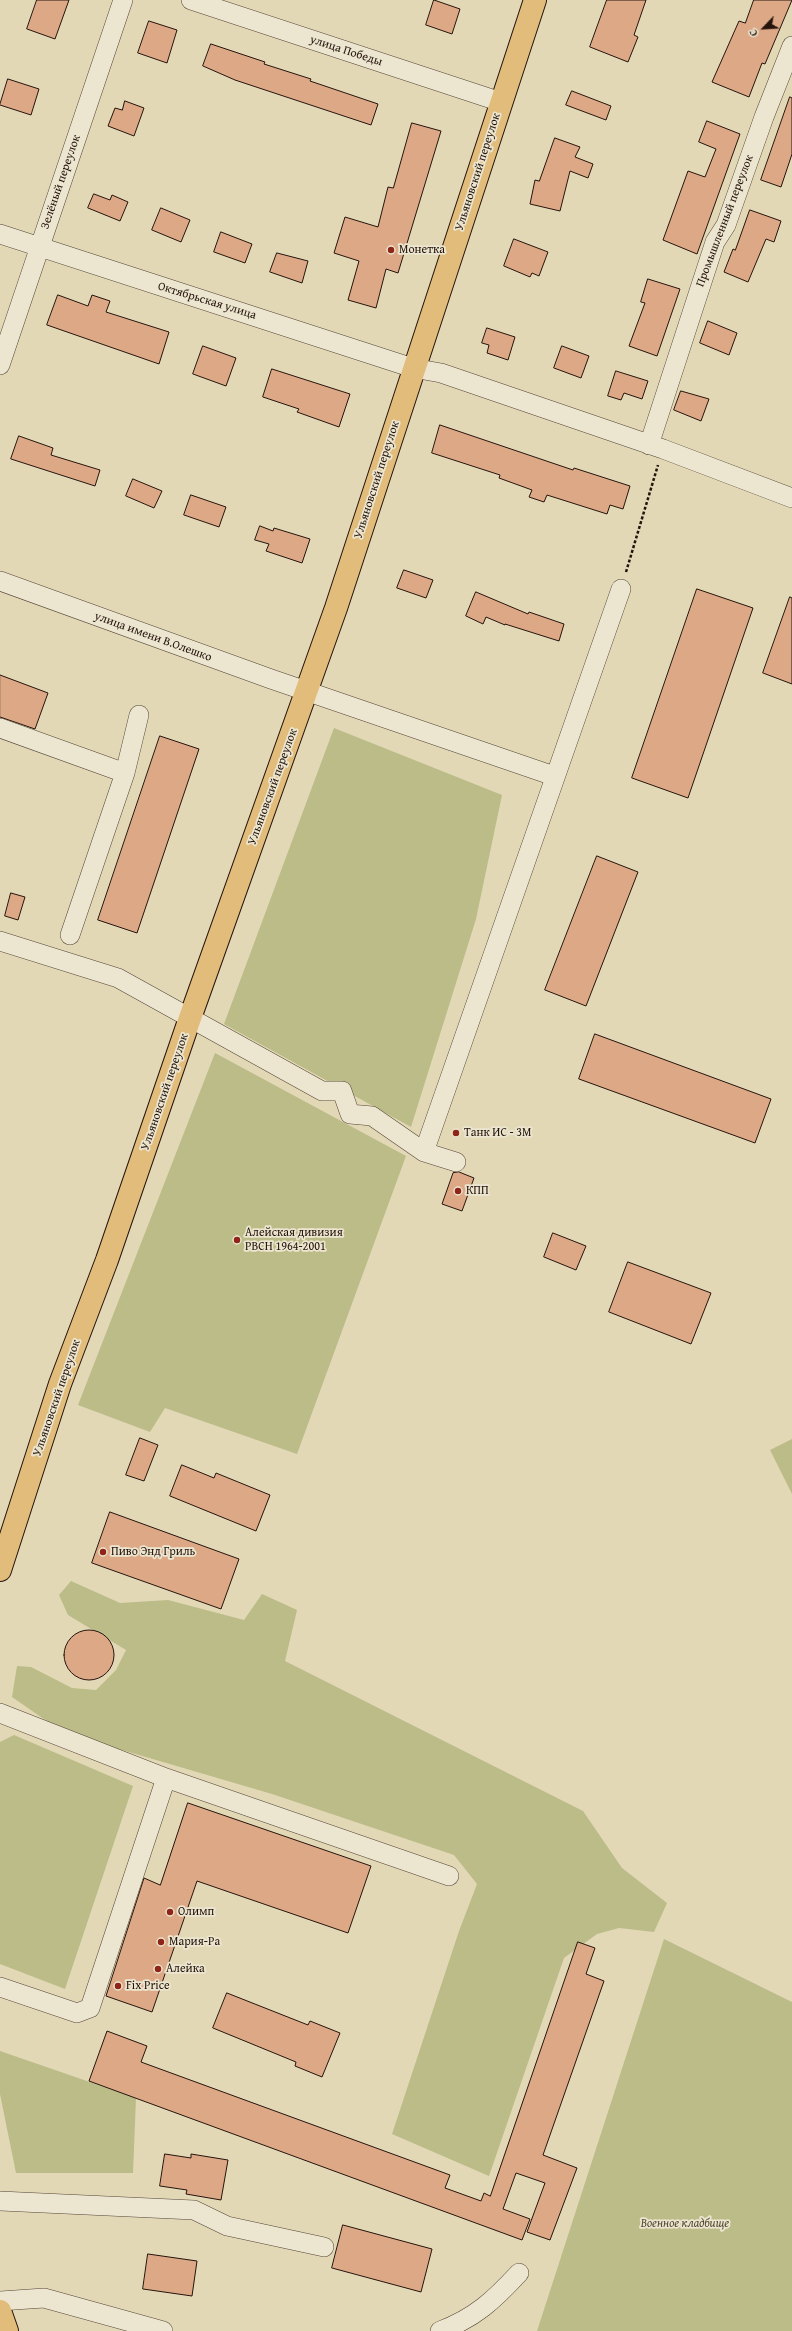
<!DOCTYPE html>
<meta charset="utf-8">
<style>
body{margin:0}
#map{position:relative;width:792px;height:2331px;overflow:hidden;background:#e2d8b6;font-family:"Gentium Book Plus",serif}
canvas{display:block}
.north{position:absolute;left:744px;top:8px;width:40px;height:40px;-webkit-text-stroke:3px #ece6d0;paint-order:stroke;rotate:245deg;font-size:11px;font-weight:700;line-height:16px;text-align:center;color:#25140c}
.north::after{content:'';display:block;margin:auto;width:14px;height:18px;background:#25140c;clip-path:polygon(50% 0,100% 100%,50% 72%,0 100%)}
</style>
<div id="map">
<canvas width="792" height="2331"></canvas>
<div class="north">С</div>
</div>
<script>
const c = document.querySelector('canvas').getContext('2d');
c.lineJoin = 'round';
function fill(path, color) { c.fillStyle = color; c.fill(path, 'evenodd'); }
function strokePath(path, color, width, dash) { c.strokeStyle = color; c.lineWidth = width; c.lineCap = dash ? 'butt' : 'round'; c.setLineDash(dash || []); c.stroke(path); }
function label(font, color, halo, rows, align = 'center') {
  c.font = font + ' "Gentium Book Plus",serif'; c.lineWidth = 3.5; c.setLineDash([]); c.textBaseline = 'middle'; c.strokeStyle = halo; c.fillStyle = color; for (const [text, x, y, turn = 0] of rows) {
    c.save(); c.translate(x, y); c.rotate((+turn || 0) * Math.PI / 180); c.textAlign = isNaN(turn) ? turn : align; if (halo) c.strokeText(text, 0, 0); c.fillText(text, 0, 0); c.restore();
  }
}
fill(new Path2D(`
 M334 728 502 795 476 919 411 1127 224 1024Z
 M215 1053 406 1156 297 1454 165 1408 150 1432 78 1405Z
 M792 1439V1494L770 1450Z
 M71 1581 120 1603 168 1600 244 1620 262 1594 297 1610 285 1661 583 1811 622 1868 667 1903 654 1932 619 1928 597 1934 564 1958 489 2176 392 2134 459 1931 477 1884 454 1855 272 1794 64 1733 12 1697 17 1666 31 1667 72 1688 96 1690 116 1670 126 1650 68 1615 59 1595Z
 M14 1735 133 1786 65 1989 0 1964V1742Z
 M664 1939 792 2002V2331H537Z
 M0 2051 136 2098 133 2173H16L0 2094Z`), '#bbbc88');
const building = new Path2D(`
 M37 0H69L55 39 27 29Z
 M434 0 460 9 452 34 426 25Z
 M607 0H646L634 35 638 37 628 62 590 47Z
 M754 0H792L765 64 762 63 749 97 712 82 739 21 745 23Z
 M149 21 177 30 167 63 138 53Z
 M211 44 265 62 264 64 311 79 310 81 378 104 371 125 235 80 203 66Z
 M8 79 39 89 31 115 0 105Z
 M572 91 611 106 606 120 566 105Z
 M790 97 792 98V154L781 187 761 180Z
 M125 101 144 108 134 136 108 126 115 108 122 110Z
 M707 121 740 134 697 254 663 240 688 171 705 177 716 149 699 142Z
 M412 123 441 131 398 273 386 269 376 308 348 300 359 261 334 253 345 217 378 227 388 187 393 188Z
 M555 138 580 147 575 157 593 164 588 178 570 171 560 211 530 204 535 180 539 181Z
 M94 194 110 200 112 195 128 202 120 221 88 208Z
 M161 208 190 220 181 242 152 230Z
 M750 210 781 221 774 242 766 239 748 282 724 272 733 249 735 250Z
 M221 232 252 244 245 263 214 252Z
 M514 239 548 252 539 276 532 273 530 277 504 266Z
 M277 253 308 261 302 283 270 272Z
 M648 279 680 289 657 356 629 346 645 303 641 302Z
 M58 295 88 306 92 295 110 301 106 312 169 332 159 364 47 325Z
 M708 321 737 333 729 355 700 343Z
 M487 328 515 337 508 360 487 353 489 345 482 343Z
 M203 346 236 358 226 386 193 374Z
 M562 346 589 356 581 378 554 368Z
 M272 369 350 394 339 427 297 412 299 409 263 397Z
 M616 371 648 381 642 399 624 393 621 400 608 396Z
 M681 391 709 399 701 421 674 410Z
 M440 425 573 470 574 468 630 486 623 509 610 505 607 514 547 495 544 502 529 497 532 490 499 478 500 475 432 453Z
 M19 436 53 448 51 455 100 470 95 486 11 459Z
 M133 479 162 491 154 508 126 496Z
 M191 495 226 507 219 527 184 515Z
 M260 526 273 531 274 528 310 539 302 563 266 551 269 544 255 540Z
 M404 570 433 580 426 598 397 588Z
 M697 589 753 608 688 798 632 778Z
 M476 592 528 614 529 612 564 624 559 641 505 624V625L486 617 483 624 466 616Z
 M790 597 792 598V684L763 673Z
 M0 675 48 693 35 729 0 717Z
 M160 736 199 749 137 933 98 920Z
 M597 856 638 872 586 1006 545 990Z
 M11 893 25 897 18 920 5 916Z
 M595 1034 771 1099 755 1143 579 1079Z
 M459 1172 474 1178 462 1211 442 1204 453 1173Z
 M553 1233 586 1246 576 1270 544 1257Z
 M628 1262 711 1293 691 1344 609 1312Z
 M140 1438 158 1445 144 1481 126 1475Z
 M182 1465 214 1478 216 1473 270 1495 256 1531 170 1496Z
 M110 1512 239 1559 221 1609 92 1563Z
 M64 1655a25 25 0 1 1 50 0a25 25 0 1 1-50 0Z
 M188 1803 371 1866 348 1933 197 1881 152 2012 106 1996 144 1878 160 1885Z
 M578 1942 595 1948 586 1974 604 1981 543 2155 577 2168 550 2240 527 2232 545 2183 516 2173 503 2209 530 2219 522 2240 89 2081 107 2031 147 2046 141 2062 450 2175 445 2188 481 2201 484 2193 490 2196Z
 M227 1993 308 2025 310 2021 340 2033 322 2077 295 2066 296 2062 213 2028Z
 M165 2154 191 2158V2154L228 2160 221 2200 186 2194 187 2190 160 2186Z
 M343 2225 432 2249 421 2292 332 2268Z
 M148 2254 197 2261 192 2296 143 2289Z`);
fill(building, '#dda886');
strokePath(building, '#25140c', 1);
const minor = new Path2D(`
 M191 0 501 102
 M0 234 413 368 441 373 663 449 792 498
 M0 365 123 0
 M649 445 715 242 726 225 764 117 792 46
 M0 581 271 679 554 776
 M0 728 125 773
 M70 935 125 773 139 715
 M0 941 118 978 322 1091H342L350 1114 372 1116 424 1152 456 1162
 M424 1152 621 589
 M0 1713 166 1778 90 2008 77 2013 0 1987
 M166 1778 449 1876
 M0 2201 194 2210 227 2226 324 2247
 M0 2301 44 2298 163 2331
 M440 2331C475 2318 494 2300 519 2273`);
const major = new Path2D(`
 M0 1570 60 1384 107 1260 190 1018 336 608 535 0
 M0 2311 7 2331`);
strokePath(minor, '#544536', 20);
strokePath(major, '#25140c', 24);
strokePath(new Path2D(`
 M626 572 658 465`), '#25140c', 2.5, [3, 2]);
strokePath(minor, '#ece6d0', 19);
strokePath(major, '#e1bc7b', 22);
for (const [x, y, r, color] of [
 [391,250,4,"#8f2418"],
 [456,1133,4,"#8f2418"],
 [458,1191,4,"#8f2418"],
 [237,1240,4,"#8f2418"],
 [103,1552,4,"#8f2418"],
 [170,1912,4,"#8f2418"],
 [161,1942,4,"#8f2418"],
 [158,1969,4,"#8f2418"],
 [118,1986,4,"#8f2418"]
]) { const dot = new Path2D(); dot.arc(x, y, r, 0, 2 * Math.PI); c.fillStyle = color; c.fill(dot); strokePath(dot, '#ece6d0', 1.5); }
label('12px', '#25140c', '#ece6d0', [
 ["улица Победы",346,51,18],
 ["Ульяновский переулок",478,172,-72],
 ["Зелёный переулок",61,182,-71],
 ["Промышленный переулок",725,221,-69],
 ["Октябрьская улица",207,301,17],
 ["Ульяновский переулок",377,480,-72],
 ["улица имени В.Олешко",153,637,20],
 ["Ульяновский переулок",273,787,-70],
 ["Ульяновский переулок",165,1092,-71],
 ["Ульяновский переулок",57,1398,-71]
]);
label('12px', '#25140c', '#ece6d0', [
 ["Монетка",399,250],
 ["Танк ИС - 3М",464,1133],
 ["КПП",466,1191],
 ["Алейская дивизия",245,1233],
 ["РВСН 1964-2001",245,1247],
 ["Пиво Энд Гриль",111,1552],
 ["Олимп",178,1912],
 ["Мария-Ра",169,1942],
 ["Алейка",166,1969],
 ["Fix Price",126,1986]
], 'left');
label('italic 12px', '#524631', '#ece6d0', [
 ["Военное кладбище",685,2224]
]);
</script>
